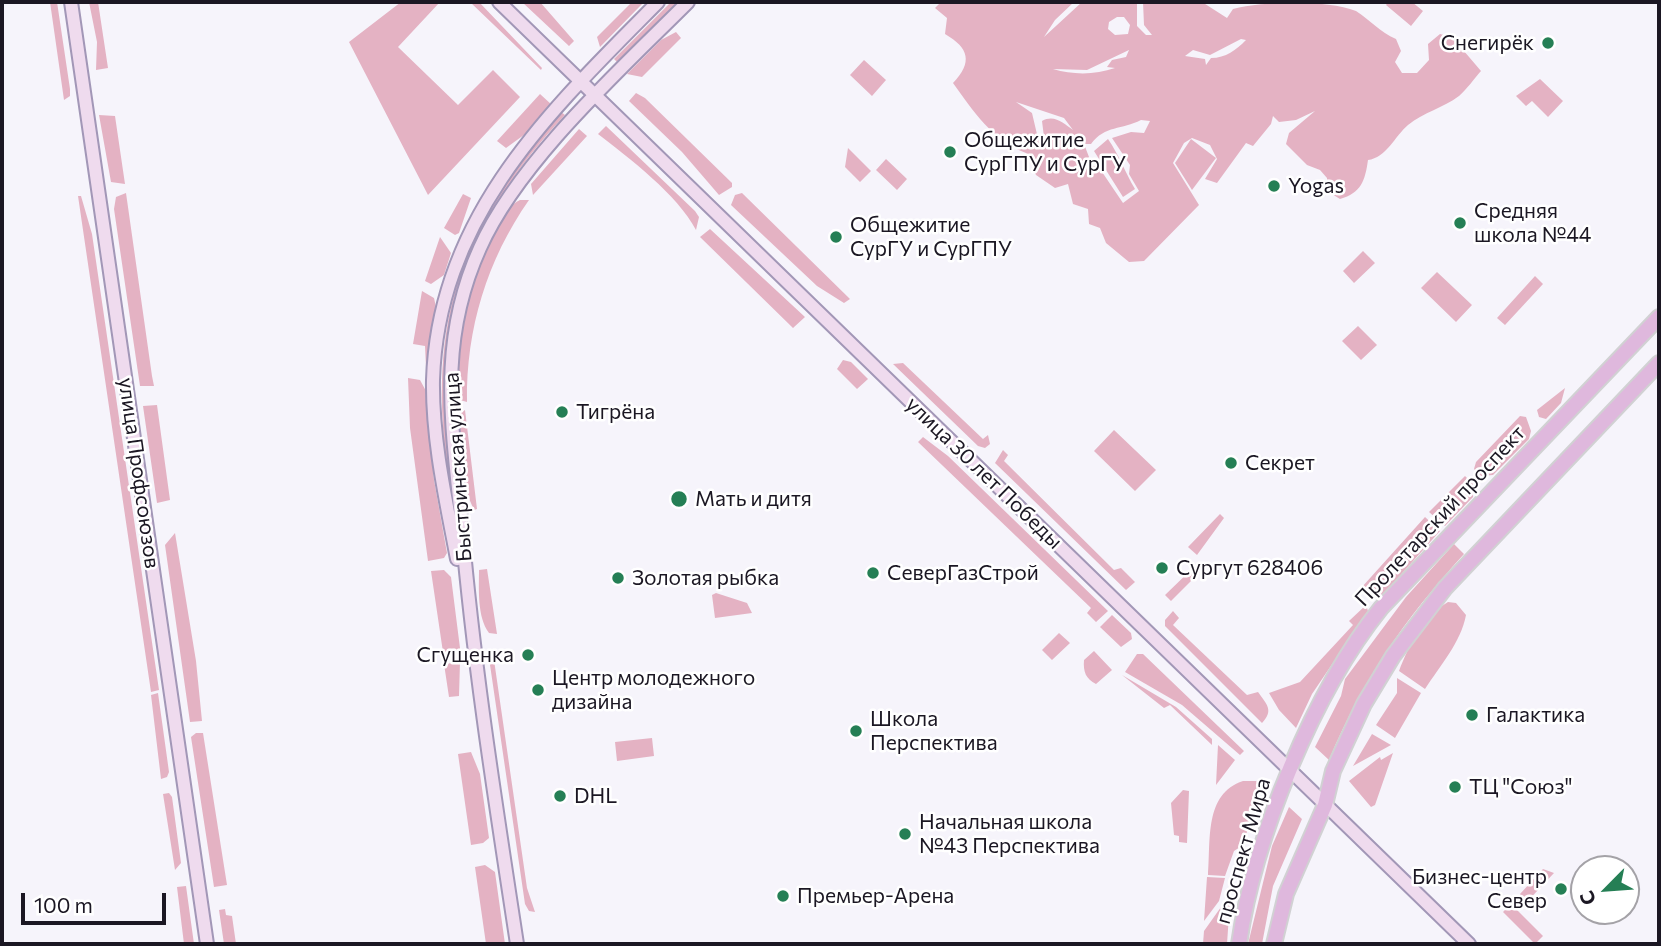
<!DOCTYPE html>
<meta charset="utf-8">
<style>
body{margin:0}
#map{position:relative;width:1661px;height:946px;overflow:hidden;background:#f6f4fb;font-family:Commissioner,sans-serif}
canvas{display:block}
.frame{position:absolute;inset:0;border:4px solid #1b1723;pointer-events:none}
.north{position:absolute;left:1570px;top:855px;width:70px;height:70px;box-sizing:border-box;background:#fff;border:2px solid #a4a2a7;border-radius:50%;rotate:245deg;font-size:19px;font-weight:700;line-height:28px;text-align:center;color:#1b1723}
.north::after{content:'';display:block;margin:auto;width:24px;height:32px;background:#257f55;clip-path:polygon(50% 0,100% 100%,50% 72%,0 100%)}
.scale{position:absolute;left:21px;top:893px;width:145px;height:32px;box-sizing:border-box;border:4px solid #1b1723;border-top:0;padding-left:9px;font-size:21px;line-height:24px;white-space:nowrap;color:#1b1723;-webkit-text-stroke:5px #fff;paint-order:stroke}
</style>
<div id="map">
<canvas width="1661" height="946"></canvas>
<div class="frame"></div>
<div class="north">С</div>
<div class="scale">100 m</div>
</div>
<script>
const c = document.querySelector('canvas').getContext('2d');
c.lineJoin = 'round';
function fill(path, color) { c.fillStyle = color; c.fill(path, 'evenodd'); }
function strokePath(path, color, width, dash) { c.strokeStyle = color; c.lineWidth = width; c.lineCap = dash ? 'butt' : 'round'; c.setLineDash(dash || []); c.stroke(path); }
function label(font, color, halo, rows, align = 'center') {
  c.font = font + ' Commissioner,sans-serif'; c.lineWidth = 5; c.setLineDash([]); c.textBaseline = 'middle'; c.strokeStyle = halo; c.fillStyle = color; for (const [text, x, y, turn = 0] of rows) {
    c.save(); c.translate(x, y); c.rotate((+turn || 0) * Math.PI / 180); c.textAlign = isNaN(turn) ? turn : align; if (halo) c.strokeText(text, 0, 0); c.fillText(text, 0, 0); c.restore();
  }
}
fill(new Path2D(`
 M50 2H57L70 89V96L64 100Z
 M89 2H98L108 68 96 70 97 42Z
 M401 2H440L398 47 458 105 493 70 520 97 428 195 349 42Z
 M470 2H479L542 68 541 70Z
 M522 2H540L574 41 569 46Z
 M632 2H644L600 47 597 37Z
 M671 2H679L618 63 614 59Z
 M941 2H1074L1055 20 1044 37 1082 2H1137V26L1146 35H1152L1144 25 1143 2H1202L1227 18 1233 9C1265 1 1327 0 1356 11 1370 20 1380 32 1396 39L1401 51 1395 62 1402 73H1417L1429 60 1428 44 1440 34 1452 37 1481 71C1474 79 1467 89 1459 96 1443 108 1424 112 1408 125 1395 136 1386 158 1368 160 1365 181 1361 193 1340 199L1327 191V178L1320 170 1307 165 1286 144 1289 133 1315 111 1296 120 1279 122 1273 116 1271 124 1253 146 1246 143 1217 183 1205 179 1217 159 1210 145 1192 138 1184 143 1173 163 1199 205 1144 261 1129 262 1106 243 1100 228 1089 224 1088 209 1073 204 1068 184 1055 188 1036 175 1026 153C993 141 973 111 953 83 973 62 969 48 945 34L947 18 935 8ZM1117 17H1124L1130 25 1128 34 1115 35 1108 29 1109 22ZM1241 39 1246 40C1236 50 1226 58 1211 58L1206 65 1205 59 1185 56 1193 50 1210 55ZM1129 50 1126 57 1112 60 1107 67 1115 68C1095 75 1073 75 1053 69L1087 70ZM1016 102 1064 118 1073 130C1064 124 1055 114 1042 121L1045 145 1040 147 1032 113ZM1141 120 1150 121 1144 133 1131 132 1112 138 1130 165 1129 174 1139 191 1123 203 1100 169 1092 165 1079 172 1089 157 1084 144H1091C1105 125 1122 130 1141 120Z
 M1388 2H1412L1423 11 1411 26 1386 5Z
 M676 32 681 38 642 77 627 74 661 40Z
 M864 60 886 80 872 96 850 75Z
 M1540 79 1563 101 1548 117 1532 101 1526 106 1516 96Z
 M636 93 645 98 732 183V187L719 195 682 152 629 101Z
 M540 94 552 105 528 132 506 148 497 141Z
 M561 112 565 115C490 195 445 278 444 390 444 437 453 486 458 532 423 358 440 247 561 112Z
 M99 115 115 116 125 184 111 182Z
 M606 126 695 211 699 217 696 230C677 194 630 159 598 134Z
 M579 129 587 136 533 195 531 184Z
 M1108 139C1119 155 1125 172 1135 189L1123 197 1094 151Z
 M1191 139 1216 158 1192 190 1175 163Z
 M848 148 871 171 860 182 845 167Z
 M886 159 907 179 897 190 876 170Z
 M126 193 152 376 154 386H140L114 209 116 197Z
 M742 193 850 299 844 303 817 286 731 205 735 195Z
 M463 194 471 198 459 233 455 235 444 228Z
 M78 196H81L92 234 159 690 151 692Z
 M520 200H529C487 260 466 329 467 402L460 400C444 367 485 215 520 200Z
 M710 229 805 317 793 328 700 237Z
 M440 237 451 253 444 275 431 284 425 281Z
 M1363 251 1375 263 1354 283 1343 271Z
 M1437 272 1472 305 1456 322 1421 288Z
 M1535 276 1543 284 1505 325 1497 318Z
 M422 291 434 298 436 307 426 367 425 346 413 344Z
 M1358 326 1377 345 1361 360 1342 341Z
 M843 360 851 362 868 379 857 389 837 369Z
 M903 363 983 439 988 435 990 444 985 448 978 446 893 364Z
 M408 378 420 380 426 391 434 480 447 553 444 558 428 561 410 428Z
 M1565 388 1561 403 1546 419 1539 417 1537 410Z
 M157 405 170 500 157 503 143 406Z
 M465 410 477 509 474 510 464 487 458 424V415Z
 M1520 416 1526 417 1531 431 1529 439 1493 475 1481 476 1474 469 1476 462Z
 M1114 430 1156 470 1135 491 1094 451Z
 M923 437 948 456 1108 611 1096 622 1087 613 1091 608 918 442Z
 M1003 450 1008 455 1004 461 1114 570 1121 568 1135 582 1126 590 995 463Z
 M1465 476 1473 484V497L1445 526 1429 512Z
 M1220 514 1224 518 1197 555 1188 547Z
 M1425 517 1440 531 1381 597H1373L1362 587Z
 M175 533 196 661 202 721 190 722 165 545Z
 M1454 544 1464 554C1404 620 1364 677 1329 760L1315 747 1341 696 1345 679 1406 597Z
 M1195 566 1201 571 1171 601 1165 595Z
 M487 569 497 634 489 633C477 617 479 589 479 570Z
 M444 570 451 577 461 656 444 659 431 571Z
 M716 593 747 603 752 613 715 618 712 595Z
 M1448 602 1456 603 1466 615C1461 642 1440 666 1425 689L1399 671C1409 645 1423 617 1448 602Z
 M1366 605 1368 611 1312 694 1296 728 1279 710 1269 693 1300 682 1353 625 1349 621Z
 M1173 611 1179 618 1173 625 1247 695 1258 692C1267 705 1274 710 1262 723L1165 626V620Z
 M1112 615 1131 633 1132 639 1121 647 1100 627Z
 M1059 633 1070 643 1052 660 1042 650Z
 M1094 651 1112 670 1096 684C1086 679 1083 672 1084 660Z
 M1137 654H1143L1244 751 1240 755 1182 705 1125 672Z
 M489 658 494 660 527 888 535 912 529 911 525 904Z
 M460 662 459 696 449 697 444 664Z
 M1122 675 1176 707 1212 739V745L1170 705 1164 708Z
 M1397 678 1421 693 1395 738 1376 725 1397 693Z
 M158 693 169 772 167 777 161 779 151 695Z
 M196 733H203L227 885 214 887 191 737Z
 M1372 734 1391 745 1353 766Z
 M652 738 654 756 617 761 615 742Z
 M1218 745 1235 760 1216 785Z
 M471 752 480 774 489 838 483 843 471 845 458 754Z
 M1393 753 1375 805 1371 807 1349 781 1380 757 1381 760Z
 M1243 781H1256L1261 785 1243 845 1234 851 1225 876 1208 875C1211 840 1204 794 1243 781Z
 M1183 790 1189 791 1187 843 1179 842V836L1174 835 1171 803Z
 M169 793 172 797 181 863 175 870 163 794Z
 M1289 807 1302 819 1273 886 1262 944H1248L1272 846Z
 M485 865 495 872 505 944H486L475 867Z
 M1543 869 1554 873 1524 905 1520 894Z
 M1207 877 1225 878 1219 901 1204 921Z
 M186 886 194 944H184L177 887Z
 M1226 900H1230L1227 944H1203L1204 931Z
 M1511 904 1543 936 1535 944 1503 912Z
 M225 909 226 915 232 916 236 944H224L219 910Z`), '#e4b2c3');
const secondary = new Path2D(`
 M71 2 207 944
 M499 2 1469 944
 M457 559C446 501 432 439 433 380 438 216 551 110 658 2
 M517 944C496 806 474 668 462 529 453 428 436 345 480 248 518 162 621 69 688 2`);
const primary = new Path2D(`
 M1239 944C1254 838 1314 691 1381 608L1659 317
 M1274 944 1286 894 1325 805 1333 771 1364 704 1393 656 1445 588 1659 363`);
strokePath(secondary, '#a297b7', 16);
strokePath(primary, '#d1d1d3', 18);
strokePath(secondary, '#efdbee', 12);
strokePath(primary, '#dfb8dd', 14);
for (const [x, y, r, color] of [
 [1548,43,7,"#257f55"],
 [950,152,7,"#257f55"],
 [1274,186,7,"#257f55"],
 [1460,223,7,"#257f55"],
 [836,237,7,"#257f55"],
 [562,412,7,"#257f55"],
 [1231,463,7,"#257f55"],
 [679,499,9,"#257f55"],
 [1162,568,7,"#257f55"],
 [873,573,7,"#257f55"],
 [618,578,7,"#257f55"],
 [528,655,7,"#257f55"],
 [538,690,7,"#257f55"],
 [1472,715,7,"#257f55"],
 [856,731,7,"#257f55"],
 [1455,787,7,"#257f55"],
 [560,796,7,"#257f55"],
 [905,834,7,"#257f55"],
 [1561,889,7,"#257f55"],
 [783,896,7,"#257f55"]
]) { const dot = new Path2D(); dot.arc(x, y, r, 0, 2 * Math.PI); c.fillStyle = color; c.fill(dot); strokePath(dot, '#fff', 2.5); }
label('21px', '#1b1723', '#fff', [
 ["Снегирёк",1534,43,"right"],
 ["Общежитие",964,140],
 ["СурГПУ и СурГУ",964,164],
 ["Yogas",1288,186],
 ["Средняя",1474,211],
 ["школа №44",1474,235],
 ["Общежитие",850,225],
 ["СурГУ и СурГПУ",850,249],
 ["Тигрёна",576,412],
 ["Секрет",1245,463],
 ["Мать и дитя",695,499],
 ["Сургут 628406",1176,568],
 ["СеверГазСтрой",887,573],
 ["Золотая рыбка",632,578],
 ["Сгущенка",514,655,"right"],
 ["Центр молодежного",552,678],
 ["дизайна",552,702],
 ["Галактика",1486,715],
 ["Школа",870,719],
 ["Перспектива",870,743],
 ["ТЦ \"Союз\"",1469,787],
 ["DHL",574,796],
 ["Начальная школа",919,822],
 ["№43 Перспектива",919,846],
 ["Бизнес-центр",1547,877,"right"],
 ["Север",1547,901,"right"],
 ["Премьер-Арена",797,896]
], 'left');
label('21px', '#1b1723', '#fff', [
 ["Быстринская улица",458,467,-94],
 ["улица Профсоюзов",139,473,82],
 ["улица 30 лет Победы",984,473,44],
 ["Пролетарский проспект",1440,516,-47],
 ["проспект Мира",1243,851,-74]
]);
</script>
